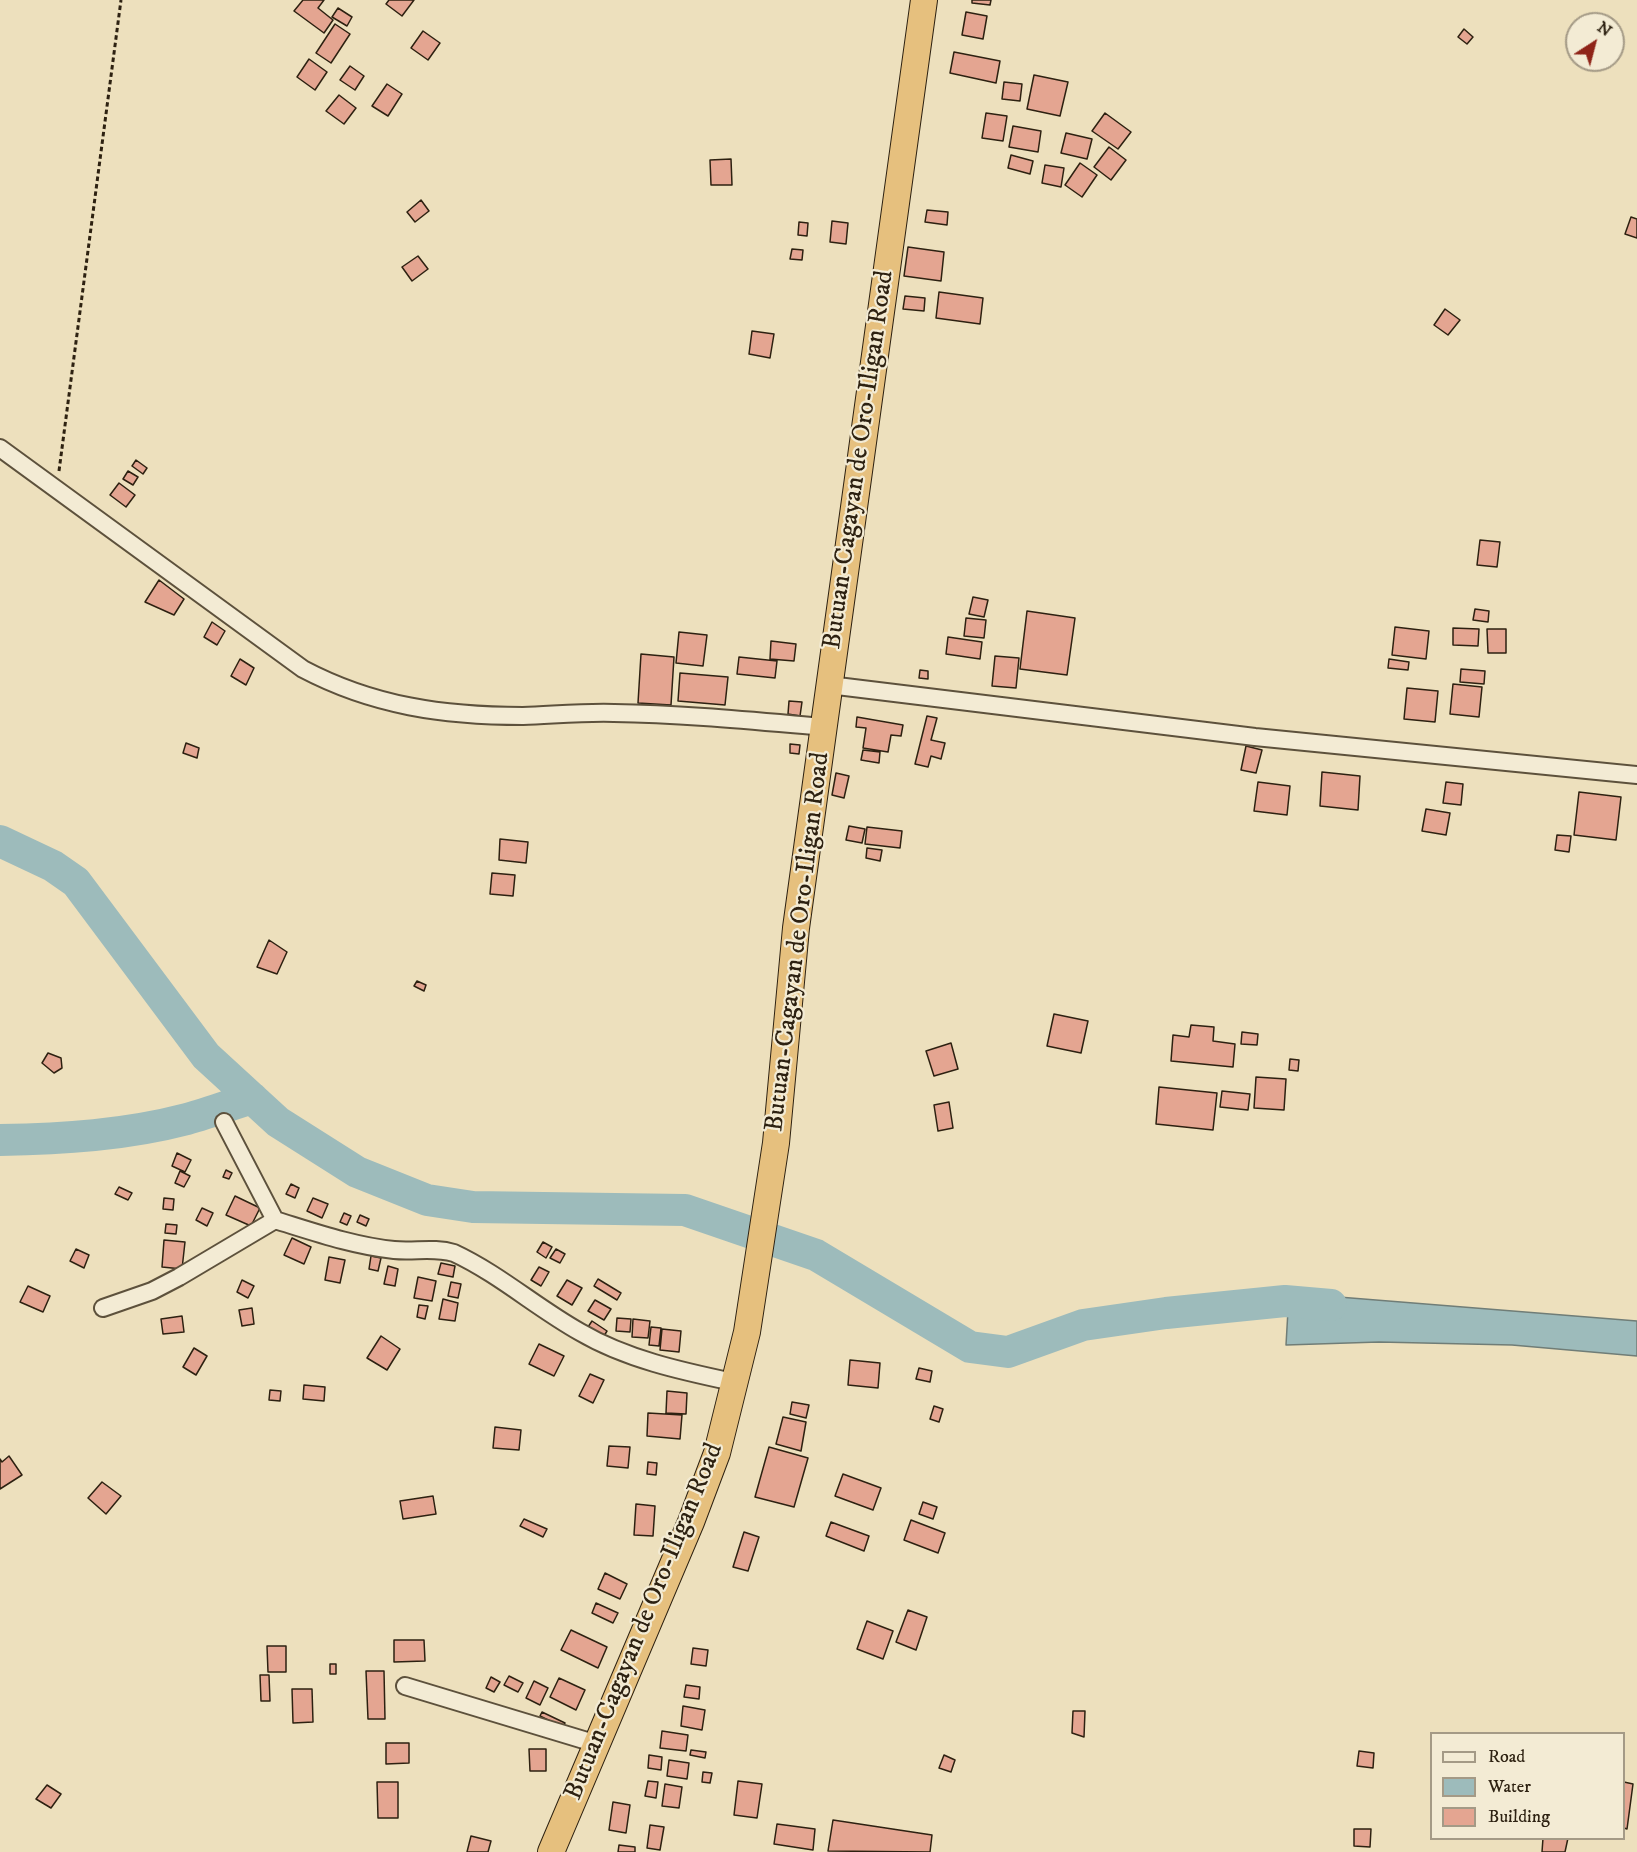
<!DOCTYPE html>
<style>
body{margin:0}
#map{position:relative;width:1637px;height:1852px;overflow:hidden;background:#ede0bd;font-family:"IM FELL DW Pica",serif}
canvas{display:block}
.legend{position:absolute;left:1430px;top:1732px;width:195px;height:108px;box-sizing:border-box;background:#f3ebd4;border:2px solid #a49a86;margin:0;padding:8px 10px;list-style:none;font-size:18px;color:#2d2111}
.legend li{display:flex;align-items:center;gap:12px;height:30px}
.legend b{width:30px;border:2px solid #a49a86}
.north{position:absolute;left:1565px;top:12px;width:60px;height:60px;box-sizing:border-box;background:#f3ebd4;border:2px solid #a49a86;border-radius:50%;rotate:36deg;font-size:16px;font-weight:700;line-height:24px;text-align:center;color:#2d2111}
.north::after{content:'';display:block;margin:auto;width:21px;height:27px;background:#8f2418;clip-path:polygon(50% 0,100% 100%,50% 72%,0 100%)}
</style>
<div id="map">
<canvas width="1637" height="1852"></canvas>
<ul class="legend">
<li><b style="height:8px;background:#f3ebd4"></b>Road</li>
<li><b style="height:16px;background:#9dbbbb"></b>Water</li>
<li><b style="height:16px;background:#e4a591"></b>Building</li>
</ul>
<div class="north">N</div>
</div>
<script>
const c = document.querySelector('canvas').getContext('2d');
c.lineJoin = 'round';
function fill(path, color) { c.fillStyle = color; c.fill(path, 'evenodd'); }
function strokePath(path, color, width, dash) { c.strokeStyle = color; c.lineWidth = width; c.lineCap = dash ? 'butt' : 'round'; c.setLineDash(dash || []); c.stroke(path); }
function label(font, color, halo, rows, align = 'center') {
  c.font = font + ' "IM FELL DW Pica",serif'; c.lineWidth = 4.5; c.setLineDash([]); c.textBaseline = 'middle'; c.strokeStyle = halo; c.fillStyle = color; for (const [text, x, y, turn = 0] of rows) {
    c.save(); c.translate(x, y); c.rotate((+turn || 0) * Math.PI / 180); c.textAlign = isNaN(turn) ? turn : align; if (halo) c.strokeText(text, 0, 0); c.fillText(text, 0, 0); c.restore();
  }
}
const water = new Path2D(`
 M1289 1293 1637 1321V1356L1512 1345 1379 1342 1286 1345Z`);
fill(water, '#9dbbbb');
strokePath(water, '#707d77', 1.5);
strokePath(new Path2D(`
 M0 841 53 866 76 882 206 1056 278 1122 357 1172 427 1200 473 1207 685 1210 816 1255 970 1347 1008 1352 1083 1325 1166 1313 1285 1301 1331 1305
 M0 1140C63 1139 126 1135 187 1119 209 1113 230 1105 252 1098`), '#9dbbbb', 32);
const building = new Path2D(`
 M303 0H324L318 8 333 20 324 33 294 11Z
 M389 0H414L402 16 386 4Z
 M972 0H991L990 5 972 3Z
 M338 8 352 17 347 26 332 17Z
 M966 12 987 16 983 39 962 35Z
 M335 24 350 34 331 63 316 53Z
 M1464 29 1473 37 1467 44 1458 37Z
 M423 31 440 43 428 60 411 48Z
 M954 52 1000 61 996 83 950 73Z
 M309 59 327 72 315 90 297 77Z
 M350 66 364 76 355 90 340 80Z
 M1034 75 1068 82 1060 116 1027 109Z
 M1004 82 1022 84 1020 101 1002 99Z
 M387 84 402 94 388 116 372 106Z
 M339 95 356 108 344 124 326 111Z
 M986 113 1007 116 1003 141 982 138Z
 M1105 113 1131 132 1118 149 1092 131Z
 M1013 126 1041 131 1038 152 1009 147Z
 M1066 133 1092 139 1087 159 1061 153Z
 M1109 147 1126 160 1111 180 1094 167Z
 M1011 155 1033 161 1030 174 1008 168Z
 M731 159 732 185H711L710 160Z
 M1080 163 1097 175 1082 197 1065 185Z
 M1045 165 1064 168 1061 187 1042 183Z
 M421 200 429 211 415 222 407 212Z
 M927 210 948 212 947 225 925 222Z
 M1631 217 1637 219V238L1625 234Z
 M832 221 848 223 846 244 830 242Z
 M799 222 808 223 807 236 798 235Z
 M908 247 944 252 941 281 904 276Z
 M792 249 803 250 802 260 790 259Z
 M418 256 428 269 412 281 402 267Z
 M939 292 983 298 980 324 936 318Z
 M905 296 925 298 924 311 903 309Z
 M1445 309 1460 320 1448 335 1434 325Z
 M752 331 774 334 770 358 749 354Z
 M136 460 147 468 143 474 132 466Z
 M128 471 138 477 133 485 123 479Z
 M119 483 135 495 126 507 110 495Z
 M1480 540 1500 542 1497 567 1477 565Z
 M159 580 184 599 174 615 145 602Z
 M973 597 988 600 984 617 969 614Z
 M1475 609 1489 611 1488 622 1473 620Z
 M1027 611 1075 618 1067 675 1020 669Z
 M966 618 986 620 984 638 964 636Z
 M212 622 225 631 217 645 204 637Z
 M1395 627 1429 631 1426 659 1392 655Z
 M1453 628 1479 629 1478 646 1453 645Z
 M1487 629H1506V653H1488Z
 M679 632 707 635 703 666 676 663Z
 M948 637 982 642 980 659 946 654Z
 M771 641 796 644 794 661 770 659Z
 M641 654 674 657 671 705 638 703Z
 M995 656 1019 658 1016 688 992 686Z
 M739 657 777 661 775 678 737 674Z
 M240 659 254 668 246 685 231 676Z
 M1389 659 1409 662 1408 670 1388 668Z
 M1461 669 1485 671 1484 684 1460 682Z
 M920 670 928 671V679L919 678Z
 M680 673 728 677 725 705 678 701Z
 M1453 684 1482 687 1479 717 1450 714Z
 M1407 688 1438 691 1435 722 1404 719Z
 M789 701 802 702 800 716 788 714Z
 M927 716 937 718 931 740 945 743 941 759 931 756 928 767 915 764Z
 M857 717 903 725 901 736 891 735 888 752 863 748 866 728 856 727Z
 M186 743 199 748 197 758 183 753Z
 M790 744 800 745 799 754 790 753Z
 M1246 746 1262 750 1256 773 1241 770Z
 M863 750 880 752 879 763 861 760Z
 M1322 772 1360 776 1358 810 1320 806Z
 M836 773 849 776 844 798 832 795Z
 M1258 782 1290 786 1287 815 1254 811Z
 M1446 782 1463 784 1461 805 1443 803Z
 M1579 792 1621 797 1616 840 1574 835Z
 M1426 809 1450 813 1446 835 1422 831Z
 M849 826 865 829 862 843 846 840Z
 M867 827 902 831 900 848 865 844Z
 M1557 835 1571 836 1569 852 1555 850Z
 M500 839 528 842 526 863 499 860Z
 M867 848 882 850 880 861 866 858Z
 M492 873 515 875 513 896 490 894Z
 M269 940 287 952 277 974 257 967Z
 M417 981 426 985 424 991 414 986Z
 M1054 1014 1088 1021 1081 1053 1047 1046Z
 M1191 1025 1214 1027 1213 1041 1235 1044 1233 1067 1171 1061 1173 1035 1189 1037Z
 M1242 1032 1258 1034 1257 1045 1241 1044Z
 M951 1043 958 1069 934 1076 926 1051Z
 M48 1053 61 1058 62 1068 54 1073 42 1063Z
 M1290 1059 1299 1060 1298 1071 1289 1070Z
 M1256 1077 1286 1079 1284 1110 1254 1108Z
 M1159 1087 1217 1093 1213 1130 1156 1124Z
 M1222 1091 1250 1094 1248 1110 1220 1107Z
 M949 1102 953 1128 938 1131 934 1105Z
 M177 1153 191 1160 185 1172 172 1166Z
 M226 1170 232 1173 229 1179 223 1177Z
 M180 1171 190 1176 184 1187 175 1183Z
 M291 1184 299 1188 295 1198 286 1194Z
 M119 1187 132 1193 128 1200 115 1194Z
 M235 1196 260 1208 251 1226 226 1215Z
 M164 1198 174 1199 173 1210 163 1209Z
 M313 1198 328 1204 322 1218 307 1211Z
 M202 1208 213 1213 207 1226 196 1220Z
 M344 1213 351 1216 347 1225 340 1222Z
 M360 1215 369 1219 366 1226 357 1222Z
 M166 1224 177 1225 176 1234 165 1233Z
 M292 1238 311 1247 304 1264 284 1255Z
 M164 1240 185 1242 182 1269 162 1267Z
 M543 1242 552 1247 546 1258 537 1252Z
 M76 1249 89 1255 84 1268 70 1261Z
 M556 1249 565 1254 560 1263 550 1258Z
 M371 1256 381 1258 378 1271 369 1269Z
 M329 1257 345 1260 340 1283 325 1280Z
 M441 1263 455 1266 453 1277 438 1274Z
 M388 1266 398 1269 395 1286 384 1284Z
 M539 1267 549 1272 541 1286 531 1280Z
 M418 1277 436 1281 432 1301 414 1298Z
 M598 1279 621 1293 617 1300 594 1286Z
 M242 1280 254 1286 248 1298 237 1292Z
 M567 1280 582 1288 572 1305 557 1296Z
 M451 1282 461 1284 458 1298 448 1296Z
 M28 1286 50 1296 43 1312 20 1302Z
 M443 1299 458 1303 455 1321 439 1319Z
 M595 1300 611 1309 604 1320 588 1311Z
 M419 1305 428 1306 425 1319 417 1317Z
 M252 1308 254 1324 242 1326 239 1310Z
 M182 1316 184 1332 163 1334 161 1319Z
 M617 1318 631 1319 630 1332 616 1331Z
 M633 1319 650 1321 648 1338 632 1337Z
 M592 1321 607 1331 604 1336 588 1327Z
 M651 1327 661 1328 659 1346 649 1345Z
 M662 1329 681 1331 679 1352 660 1350Z
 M381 1336 400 1349 387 1370 367 1358Z
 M539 1344 564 1356 554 1376 529 1364Z
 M194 1348 207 1356 196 1375 183 1367Z
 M850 1360 880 1363 878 1388 848 1385Z
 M919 1368 932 1371 930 1382 916 1379Z
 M590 1374 604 1380 593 1403 579 1396Z
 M304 1385 325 1387 324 1401 303 1399Z
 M270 1390 281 1391 280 1401 269 1400Z
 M667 1391 687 1393 686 1414 666 1413Z
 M792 1402 809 1405 806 1418 790 1414Z
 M934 1406 943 1409 939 1422 930 1419Z
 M648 1413 682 1415 680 1439 647 1436Z
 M783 1417 806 1422 801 1451 776 1444Z
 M495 1427 521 1430 519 1450 493 1448Z
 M609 1446 630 1447 628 1468 607 1466Z
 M769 1447 808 1458 794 1507 755 1497Z
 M9 1456 22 1475 0 1489V1459L2 1462Z
 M648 1462 657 1463 656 1475 647 1474Z
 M843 1474 881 1488 873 1510 835 1496Z
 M102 1482 121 1496 106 1514 88 1498Z
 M433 1496 436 1514 403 1519 400 1501Z
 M923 1502 937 1507 933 1519 919 1514Z
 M636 1504 655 1506 653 1536 634 1535Z
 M524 1519 547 1529 543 1537 520 1526Z
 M911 1520 945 1533 938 1553 904 1540Z
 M831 1522 869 1536 864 1551 826 1536Z
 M744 1532 759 1537 748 1571 733 1567Z
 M605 1573 627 1584 620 1599 598 1589Z
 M596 1603 618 1613 613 1623 592 1613Z
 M908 1610 927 1617 916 1650 896 1642Z
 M867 1621 893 1631 883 1659 857 1649Z
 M571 1630 607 1647 598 1668 561 1650Z
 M394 1640H424L425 1661 394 1662Z
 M267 1646H286V1672H268Z
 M693 1648 708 1650 706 1666 691 1664Z
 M330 1664H336V1674H330Z
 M366 1671H384L385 1719H368Z
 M260 1675H269L270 1701H261Z
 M509 1676 523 1683 518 1692 504 1685Z
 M491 1677 500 1682 494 1692 486 1688Z
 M559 1678 585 1690 576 1710 550 1697Z
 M534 1681 548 1688 540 1705 526 1698Z
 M686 1685 700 1687 699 1699 684 1697Z
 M292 1689H312L313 1722 293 1723Z
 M683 1706 705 1710 702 1730 681 1726Z
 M1073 1711H1085L1084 1737 1072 1733Z
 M542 1712 565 1723 562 1727 540 1716Z
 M662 1731 688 1735 686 1751 660 1748Z
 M386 1743H409V1763L386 1764Z
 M529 1749H546V1771H530Z
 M691 1750 706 1752 705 1758 690 1755Z
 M1359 1751 1374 1753 1373 1768 1357 1766Z
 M649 1755 662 1757 661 1770 648 1768Z
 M944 1755 955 1760 951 1772 939 1768Z
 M669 1760 689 1763 687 1779 667 1776Z
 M703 1772 712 1773 710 1783 702 1782Z
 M648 1781 658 1782 656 1798 645 1796Z
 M738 1781 762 1784 757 1818 734 1815Z
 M377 1782H398V1818H378Z
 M1624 1782 1633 1784 1627 1829 1624 1828Z
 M665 1784 682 1787 679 1808 662 1806Z
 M47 1785 61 1794 51 1808 36 1799Z
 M613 1802 630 1805 626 1833 609 1830Z
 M833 1820 932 1835 930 1852 828 1851Z
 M777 1824 815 1829 813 1850 774 1844Z
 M650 1825 664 1827 660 1850 647 1848Z
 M1354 1829H1371L1370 1847 1354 1846Z
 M471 1836 491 1841 488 1852H467Z
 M1543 1838H1568L1565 1852H1542Z
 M619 1845 635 1847V1852H618Z`);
fill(building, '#e4a591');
strokePath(building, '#2d2111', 1.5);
const minor = new Path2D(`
 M0 448 303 669C373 706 444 716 523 716 553 715 584 712 614 713 684 714 754 721 824 727
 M829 685 1255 737 1637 775
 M224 1122 275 1220
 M103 1308 152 1291 179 1277 275 1220C314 1232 354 1246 394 1250 415 1252 434 1247 454 1253 499 1274 537 1308 580 1332 626 1359 681 1371 733 1382
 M405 1686 597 1744`);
const highway = new Path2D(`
 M551 1852 691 1522 717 1453 747 1332 776 1143 796 928 924 0`);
strokePath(minor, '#5d513c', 20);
strokePath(highway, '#2d2111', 28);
strokePath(new Path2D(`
 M59 471 121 0`), '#2d2111', 3, [4.5, 3]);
strokePath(minor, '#f3ebd4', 16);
strokePath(highway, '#e6c07e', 26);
label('26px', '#2d2111', '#f3ebd4', [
 ["Butuan-Cagayan de Oro-Iligan Road",860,460,-82],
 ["Butuan-Cagayan de Oro-Iligan Road",799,942,-83],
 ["Butuan-Cagayan de Oro-Iligan Road",645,1622,-68]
]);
</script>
